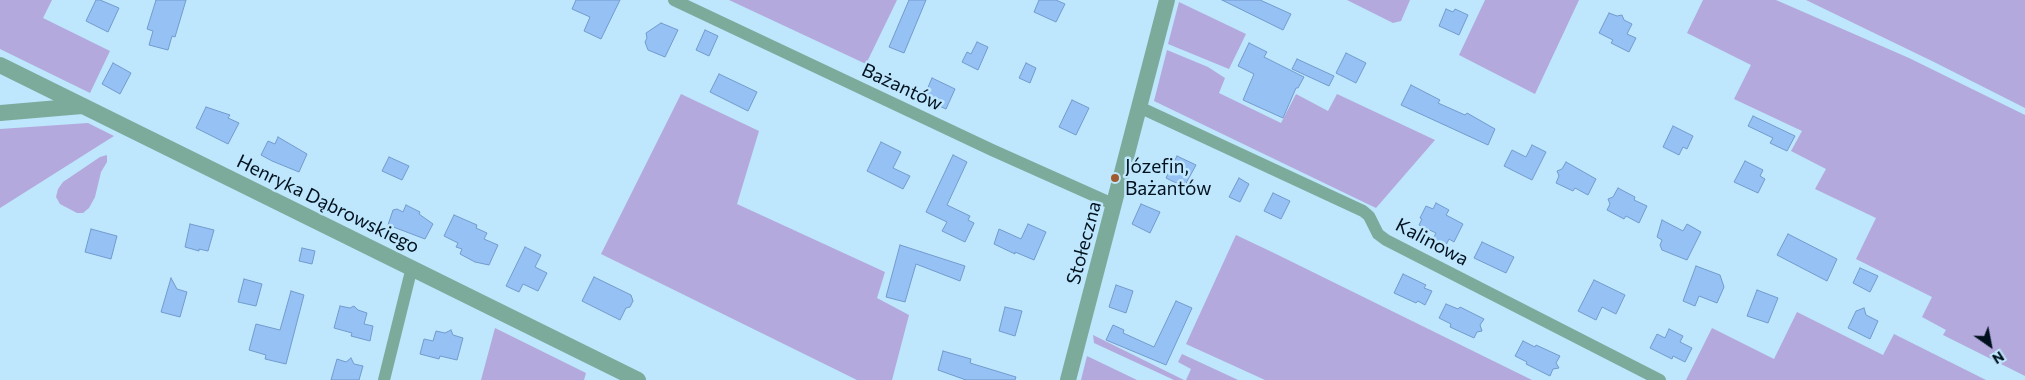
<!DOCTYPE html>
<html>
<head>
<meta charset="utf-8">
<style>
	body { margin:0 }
	#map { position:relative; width:2025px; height:380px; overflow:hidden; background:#bee6fc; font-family:Commissioner,sans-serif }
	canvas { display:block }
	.north { position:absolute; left:1965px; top:320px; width:50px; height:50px; -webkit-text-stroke:4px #bee6fc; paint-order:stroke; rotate:147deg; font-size:14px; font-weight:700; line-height:20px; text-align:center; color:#00111e }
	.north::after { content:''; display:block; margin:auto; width:18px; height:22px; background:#00111e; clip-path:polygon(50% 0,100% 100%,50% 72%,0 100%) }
</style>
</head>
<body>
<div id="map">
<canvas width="2025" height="380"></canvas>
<div class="north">N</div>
</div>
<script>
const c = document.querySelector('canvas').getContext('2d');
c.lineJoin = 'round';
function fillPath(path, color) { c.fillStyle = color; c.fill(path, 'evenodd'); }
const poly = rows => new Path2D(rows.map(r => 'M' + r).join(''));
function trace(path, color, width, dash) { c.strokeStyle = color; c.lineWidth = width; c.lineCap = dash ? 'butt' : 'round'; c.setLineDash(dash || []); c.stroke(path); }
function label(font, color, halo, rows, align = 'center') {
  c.font = font + ' Commissioner,sans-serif'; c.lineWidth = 5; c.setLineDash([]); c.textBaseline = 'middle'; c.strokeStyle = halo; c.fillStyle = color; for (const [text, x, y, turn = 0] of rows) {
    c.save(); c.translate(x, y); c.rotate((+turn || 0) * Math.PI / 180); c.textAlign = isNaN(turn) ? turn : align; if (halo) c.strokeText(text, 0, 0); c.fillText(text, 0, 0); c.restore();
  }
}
fillPath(poly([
	[0,0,52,0,43,18,110,51,90,93,0,49],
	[729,0,897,0,866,64],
	[1347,0,1410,0,1401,21,1393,23],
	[1485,0,1579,0,1535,94,1459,55],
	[1703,0,1776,0,1909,58,2025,115,2025,376,1943,335,1946,330,1922,317,1932,297,1856,259,1876,218,1815,189,1826,169,1791,151,1802,131,1734,99,1751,65,1687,33],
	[1806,0,2025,0,2025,108,1934,62],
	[1179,2,1246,34,1229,69,1168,44],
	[1167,50,1208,67,1225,78,1219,93,1281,123,1296,94,1328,111,1337,94,1435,140,1376,208,1154,101],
	[681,94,759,131,737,204,885,272,877,298,909,315,892,380,857,380,601,254],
	[88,123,114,136,0,208,0,129],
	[107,155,107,162,101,172,95,197,89,208,83,213,77,213,60,204,56,197,58,189,63,182,100,157],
	[1236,235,1274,253,1532,380,1265,380,1186,344],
	[1797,312,1883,355,1894,334,1986,380,1686,380,1712,328,1774,359],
	[495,328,586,373,584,380,481,380],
	[1093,335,1184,380,1174,380,1094,343],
	[1182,354,1236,379,1238,380,1186,380,1191,369,1178,362],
	[1087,356,1137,380,1081,380]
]), '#b3a9dd');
const building = poly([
	[96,0,100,0,119,8,108,32,86,21,96,0],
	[156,0,186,0,175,37,172,36,168,50,149,45,153,31,147,29,156,0],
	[576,0,620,0,601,39,584,31,590,17,572,9,576,0],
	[909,0,926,0,904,53,889,47,909,0],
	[1039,0,1056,0,1065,4,1056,22,1034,12,1039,0],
	[1222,0,1260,0,1291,14,1283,30,1222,0],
	[1446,9,1453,12,1455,9,1468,15,1459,35,1439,26,1446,9],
	[1609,13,1617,16,1622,15,1624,20,1632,24,1627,34,1636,38,1629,52,1611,43,1613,40,1599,33,1609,13],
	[661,23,678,30,665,57,648,50,645,42,647,38,646,33,661,23],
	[705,30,718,36,709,56,696,50,705,30],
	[977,42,988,47,978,70,962,62,967,52,971,54,977,42],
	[1249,43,1267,52,1264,57,1304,77,1298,88,1296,88,1283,118,1243,100,1254,74,1238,66,1249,43],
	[1346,53,1366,63,1356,83,1336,73,1346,53],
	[1297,59,1334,76,1329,86,1292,69,1297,59],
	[113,63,131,73,120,94,102,84,113,63],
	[1026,63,1036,68,1030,83,1019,78,1026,63],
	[719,74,757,92,748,111,710,92,719,74],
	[932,78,955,89,946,109,923,99,932,78],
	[1411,85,1440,100,1438,103,1465,115,1467,113,1495,129,1488,145,1401,105,1411,85],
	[1072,100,1089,108,1076,135,1059,127,1072,100],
	[206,107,230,115,228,118,239,123,228,144,196,128,206,107],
	[1753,116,1795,136,1787,151,1770,143,1773,138,1748,126,1753,116],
	[1673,126,1693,136,1687,149,1683,147,1679,155,1663,147,1673,126],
	[278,137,307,154,299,172,272,161,261,155,268,141,275,144,278,137],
	[881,142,901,152,893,168,910,176,903,189,867,171,881,142],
	[1532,145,1546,152,1532,180,1504,166,1512,150,1526,157,1532,145],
	[953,155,967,162,947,205,970,216,968,220,974,223,965,242,942,231,947,222,926,212,953,155],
	[1177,156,1196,165,1184,187,1166,178,1177,156],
	[389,157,409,166,402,180,382,171,389,157],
	[1745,161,1763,170,1760,176,1765,179,1758,193,1734,182,1745,161],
	[1566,162,1596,179,1588,195,1575,188,1573,191,1556,183,1559,176,1557,171,1562,169,1566,162],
	[1239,178,1249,184,1240,202,1229,197,1239,178],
	[1618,188,1635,197,1634,200,1647,206,1639,223,1626,216,1624,219,1607,210,1610,204,1608,199,1613,197,1618,188],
	[1273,193,1290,201,1281,219,1264,211,1273,193],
	[1436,203,1449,210,1446,215,1463,224,1454,242,1449,239,1446,245,1433,239,1436,233,1419,225,1422,219,1420,218,1426,206,1433,209,1436,203],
	[1141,204,1160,212,1150,233,1132,224,1141,204],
	[406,205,420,212,419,214,433,224,425,239,388,225,393,210,397,209,403,212,406,205],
	[454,215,477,225,476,228,487,233,484,239,498,245,489,265,475,262,460,254,462,249,456,247,458,243,444,236,454,215],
	[1662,220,1683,231,1687,224,1701,232,1687,260,1662,250,1660,245,1662,240,1657,237,1662,220],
	[190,224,214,230,208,251,199,249,199,251,185,247,190,224],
	[1028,224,1046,232,1034,260,1015,252,1015,254,994,244,999,229,1021,239,1028,224],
	[91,229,117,236,111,259,85,252,91,229],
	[1788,234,1837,259,1827,281,1777,255,1788,234],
	[1482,242,1514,257,1506,273,1474,258,1482,242],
	[900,245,965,266,960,281,916,264,905,302,886,297,900,245],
	[525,247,541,255,535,267,547,273,538,291,523,284,519,292,506,286,525,247],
	[302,248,315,251,312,264,299,261,302,248],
	[1696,266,1720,275,1724,287,1717,303,1699,296,1695,306,1683,301,1696,266],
	[1860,268,1878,276,1870,292,1853,283,1860,268],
	[1403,274,1426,285,1424,288,1432,291,1425,305,1418,301,1416,303,1394,293,1403,274],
	[594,277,631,295,633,301,630,307,626,308,620,320,582,301,594,277],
	[171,278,177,289,187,292,180,317,161,312,171,278],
	[244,279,262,284,256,306,238,302,244,279],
	[1594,280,1625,295,1616,314,1602,307,1596,320,1578,311,1594,280],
	[1116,285,1133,291,1126,313,1109,307,1116,285],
	[1757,290,1778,298,1768,323,1747,316,1757,290],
	[291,291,304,295,286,364,265,359,266,355,249,350,256,324,280,330,291,291],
	[1176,301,1192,308,1166,365,1106,340,1113,325,1124,330,1123,333,1154,347,1176,301],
	[1446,304,1458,309,1460,307,1484,319,1480,325,1482,331,1477,332,1474,338,1450,327,1451,324,1439,318,1446,304],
	[340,306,350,308,354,306,358,310,367,313,364,324,373,326,370,341,351,336,352,333,334,328,340,306],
	[1005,307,1022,311,1015,336,999,331,1005,307],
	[1864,308,1866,315,1878,321,1870,339,1848,328,1856,311,1864,308],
	[1669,329,1683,336,1680,342,1692,348,1685,362,1673,356,1672,359,1650,348,1657,334,1665,338,1669,329],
	[451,330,453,335,463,338,457,360,440,356,439,359,420,354,424,339,433,341,436,331,445,333,451,330],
	[1523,341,1535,347,1536,345,1560,356,1556,363,1559,368,1553,369,1550,376,1526,364,1527,362,1515,356,1523,341],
	[943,351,971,359,970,363,1016,377,1015,380,966,380,938,370,943,351],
	[351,358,354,364,363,366,359,380,331,380,337,359,346,362,351,358]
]);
fillPath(building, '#96c1f5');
trace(building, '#729bcd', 1);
trace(poly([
	[674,0,992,150,1115,205],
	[1139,107,1363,211,1369,216,1378,234,1386,240,1660,380],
	[384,380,412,267]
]), '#7cab9c', 12);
trace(poly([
	[0,65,638,380],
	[0,113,82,106],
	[1068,380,1167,0]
]), '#7cab9c', 16);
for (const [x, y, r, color] of [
	[1115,178,5,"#a05c2d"]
]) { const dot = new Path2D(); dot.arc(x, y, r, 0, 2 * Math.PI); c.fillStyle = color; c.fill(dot); trace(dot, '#bee6fc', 2); }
label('19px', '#00111e', '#bee6fc', [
	["Bażantów",902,87,25],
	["Henryka Dąbrowskiego",328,204,26],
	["Kalinowa",1432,242,28],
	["Stołeczna",1084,243,-75]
]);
label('19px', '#00111e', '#bee6fc', [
	["Józefin,",1125,167],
	["Bażantów",1125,189]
], 'left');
</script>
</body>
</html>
